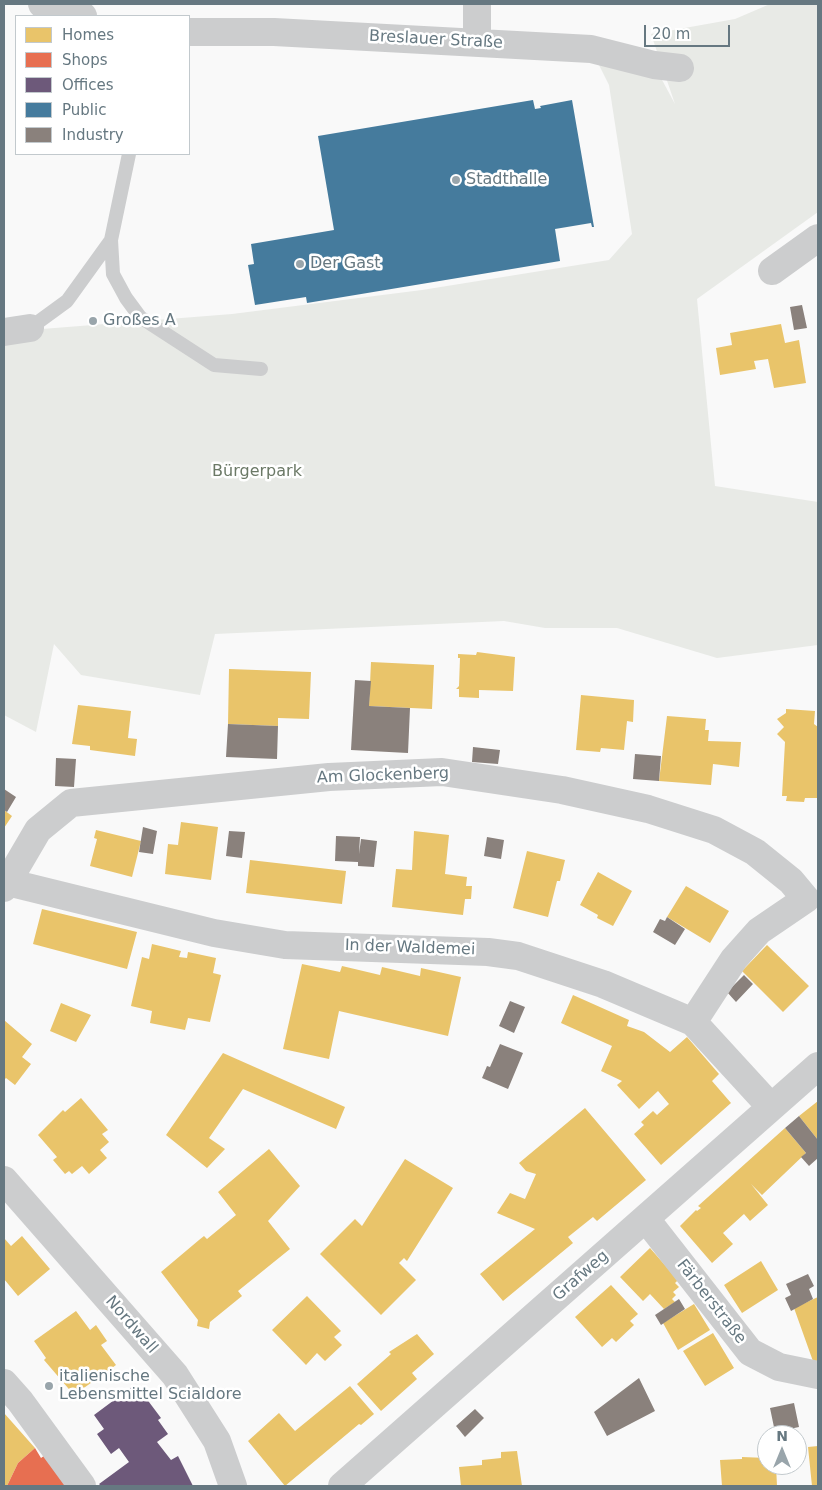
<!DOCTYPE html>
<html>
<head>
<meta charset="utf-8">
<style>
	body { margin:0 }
	#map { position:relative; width:822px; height:1490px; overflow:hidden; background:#f9f9f9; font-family:"DejaVu Sans",sans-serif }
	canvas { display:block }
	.frame { position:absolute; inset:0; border:5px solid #667881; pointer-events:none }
	.legend { position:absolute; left:15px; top:15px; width:175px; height:140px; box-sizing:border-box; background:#fff; border:1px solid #c2c9cd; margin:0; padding:6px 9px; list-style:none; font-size:15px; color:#667881 }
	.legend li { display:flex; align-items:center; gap:10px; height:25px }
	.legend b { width:25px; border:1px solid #c2c9cd }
	.north { position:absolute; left:757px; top:1425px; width:50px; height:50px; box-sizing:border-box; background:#fff; border:1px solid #c2c9cd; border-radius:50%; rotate:0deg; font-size:14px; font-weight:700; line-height:20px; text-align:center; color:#667881 }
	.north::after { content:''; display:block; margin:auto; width:18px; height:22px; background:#99a5ab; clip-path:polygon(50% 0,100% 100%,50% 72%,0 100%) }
	.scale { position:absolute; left:644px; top:25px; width:86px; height:22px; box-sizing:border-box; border:2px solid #667881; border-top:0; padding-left:6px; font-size:15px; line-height:18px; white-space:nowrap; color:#667881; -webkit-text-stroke:4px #fff; paint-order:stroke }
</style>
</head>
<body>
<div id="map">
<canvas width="822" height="1490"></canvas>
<div class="frame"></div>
<ul class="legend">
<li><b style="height:14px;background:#e9c46a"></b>Homes</li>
<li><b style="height:14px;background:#e76f51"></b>Shops</li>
<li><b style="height:14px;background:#6d597a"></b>Offices</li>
<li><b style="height:14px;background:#457b9d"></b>Public</li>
<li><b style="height:14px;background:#8a817c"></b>Industry</li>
</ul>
<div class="north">N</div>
<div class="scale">20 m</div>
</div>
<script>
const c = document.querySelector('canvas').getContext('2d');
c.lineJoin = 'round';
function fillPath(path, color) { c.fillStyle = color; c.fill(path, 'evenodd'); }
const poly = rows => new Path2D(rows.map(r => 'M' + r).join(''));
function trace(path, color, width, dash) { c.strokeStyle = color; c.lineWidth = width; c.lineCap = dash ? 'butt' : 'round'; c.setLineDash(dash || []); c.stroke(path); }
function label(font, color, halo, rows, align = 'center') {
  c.font = font + ' "DejaVu Sans",sans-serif'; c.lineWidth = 5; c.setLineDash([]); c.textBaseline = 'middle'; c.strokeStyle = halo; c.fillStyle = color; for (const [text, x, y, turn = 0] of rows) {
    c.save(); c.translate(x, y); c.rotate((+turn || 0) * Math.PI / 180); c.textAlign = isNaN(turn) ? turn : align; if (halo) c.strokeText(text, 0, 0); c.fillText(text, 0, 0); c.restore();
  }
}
fillPath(poly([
	[770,4,818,4,818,212,697,299,715,486,818,502,818,645,717,658,617,628,545,628,504,621,215,634,200,695,81,675,54,644,36,732,4,715,4,332,232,314,422,290,609,260,632,234,609,85,591,49,654,65,675,104,651,34,735,19]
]), '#e8eae6');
fillPath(poly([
	[781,324,785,343,799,340,806,383,774,388,768,359,754,361,756,369,720,375,716,348,732,345,730,333],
	[477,652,515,657,513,691,479,690,479,698,459,697,459,689,456,689,459,686,460,658,458,658,458,654,476,655],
	[371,662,434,665,432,709,369,706],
	[229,669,311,672,309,719,278,718,278,726,228,724],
	[581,695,634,700,633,722,627,721,624,750,601,748,600,752,576,750],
	[78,705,131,711,128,738,137,739,135,756,90,750,90,746,72,744],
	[786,709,815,711,814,724,818,727,818,798,805,798,804,802,786,801,787,796,782,796,785,742,777,734,784,727,777,719,786,713],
	[667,716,706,719,705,730,709,730,708,741,741,742,739,767,713,764,711,785,659,781],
	[4,810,12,816,4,828],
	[181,822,218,827,211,880,165,874,168,844,178,845],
	[96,830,141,841,132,877,90,866,97,839,94,838],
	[414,831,449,835,445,874,467,877,466,886,472,886,471,899,465,899,463,915,392,907,396,869,412,870],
	[527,851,565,860,560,881,557,881,548,917,513,908],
	[250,860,346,871,342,904,246,893],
	[598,872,632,891,613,926,597,918,598,915,580,905],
	[686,886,729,911,710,943,667,917],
	[42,909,137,932,127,969,33,944],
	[152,944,181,951,179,957,187,958,188,952,216,958,213,973,221,975,210,1022,188,1018,185,1030,150,1023,152,1011,131,1006,142,957,149,959],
	[767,945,809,986,783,1012,742,971],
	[302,964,340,972,342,966,380,975,382,967,420,976,421,968,461,977,448,1036,339,1011,329,1059,283,1049],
	[573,995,629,1020,627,1026,644,1032,670,1052,687,1037,719,1074,712,1081,731,1103,661,1165,634,1134,644,1125,641,1122,653,1111,657,1115,669,1104,658,1091,639,1109,617,1085,622,1081,601,1071,612,1046,561,1023],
	[61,1003,91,1015,76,1042,50,1031],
	[4,1020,32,1044,22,1057,31,1064,15,1085,6,1078,4,1080],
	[223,1053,345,1107,336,1129,243,1089,209,1138,225,1149,207,1168,166,1135],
	[81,1098,108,1130,102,1134,109,1142,100,1150,107,1158,89,1174,82,1166,72,1174,69,1171,65,1174,53,1160,57,1157,38,1135,63,1110,65,1112],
	[818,1101,818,1140,799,1116],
	[585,1108,646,1180,597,1221,593,1217,568,1237,573,1243,503,1301,480,1274,535,1229,497,1213,510,1193,525,1199,536,1174,526,1171,519,1163],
	[785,1128,806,1153,762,1195,751,1184,768,1205,750,1221,744,1214,723,1233,733,1244,712,1263,680,1226,696,1210,697,1211,701,1208,698,1206],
	[269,1149,300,1186,268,1221,290,1249,238,1291,242,1296,210,1322,209,1329,197,1326,198,1320,161,1272,199,1240,204,1236,207,1239,236,1215,218,1192],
	[405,1159,453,1188,407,1261,404,1258,399,1263,416,1280,381,1315,320,1254,355,1219,362,1226],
	[22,1236,50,1269,18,1296,4,1279,4,1238,11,1246],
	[650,1248,678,1280,675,1283,679,1287,673,1292,676,1295,672,1299,675,1302,664,1309,650,1294,643,1301,620,1277],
	[761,1261,778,1290,742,1313,724,1285],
	[611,1285,638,1314,630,1321,634,1325,616,1342,612,1338,602,1347,575,1317],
	[307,1296,341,1331,334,1337,342,1345,325,1361,317,1353,306,1365,272,1330],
	[818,1297,818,1362,814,1364,794,1308],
	[694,1304,710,1330,678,1350,663,1323],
	[76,1311,90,1330,96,1325,107,1341,101,1345,116,1365,74,1395,44,1360,46,1358,34,1341],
	[713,1333,734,1368,705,1386,683,1351],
	[417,1334,434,1354,412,1373,417,1379,381,1411,357,1384,391,1354,389,1352],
	[350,1386,374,1414,361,1425,359,1424,285,1486,248,1441,279,1413,295,1431],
	[4,1413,35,1448,18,1463,7,1486,4,1486],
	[818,1446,818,1486,812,1486,808,1447],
	[517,1451,522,1486,461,1486,459,1467,482,1465,482,1460,501,1458,501,1452],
	[742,1457,767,1458,767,1465,776,1465,777,1486,722,1486,720,1460,742,1459]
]), '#e9c46a');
fillPath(poly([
	[35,1448,41,1458,48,1453,70,1486,7,1486,18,1463]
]), '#e76f51');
fillPath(poly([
	[133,1386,143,1400,146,1398,161,1418,158,1420,168,1434,157,1442,171,1460,178,1456,193,1486,101,1486,99,1484,129,1462,119,1448,111,1454,97,1434,104,1429,94,1415]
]), '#6d597a');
fillPath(poly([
	[533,100,535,109,541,108,540,106,572,100,594,227,592,227,591,223,555,229,560,261,307,303,306,297,255,305,248,265,254,264,251,244,334,230,318,136]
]), '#457b9d');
fillPath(poly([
	[802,305,807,328,794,330,790,307],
	[355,680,371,681,369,706,410,708,408,753,351,750],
	[228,724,278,726,277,759,226,757],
	[473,747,500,750,498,764,472,762],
	[635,754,661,756,659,781,633,779],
	[56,758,76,759,74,787,55,786],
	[4,789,16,797,7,812,4,810],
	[143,827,157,831,153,854,139,852],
	[229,831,245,832,242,858,226,856],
	[336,836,360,837,359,854,361,839,377,841,374,867,358,866,358,862,335,861],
	[487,837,504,840,501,859,484,856],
	[667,917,685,929,675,945,653,932,660,919,665,921],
	[744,975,753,984,736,1002,727,992],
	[510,1001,525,1007,514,1033,499,1026],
	[500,1044,523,1053,508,1089,482,1078,487,1066,490,1067],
	[799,1116,818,1140,818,1158,809,1166,801,1157,806,1153,785,1128],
	[808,1274,814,1286,809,1289,813,1299,791,1311,785,1298,791,1295,786,1284],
	[679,1299,685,1309,661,1325,655,1315],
	[639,1378,655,1411,607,1436,594,1412],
	[794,1403,799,1427,775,1432,770,1408],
	[475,1409,484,1418,465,1437,456,1426]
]), '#8a817c');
trace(poly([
	[129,154,111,240,113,274,126,298,140,317,214,365,261,369],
	[30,328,67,301,111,240]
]), '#cccdce', 14);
trace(poly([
	[42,4,83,16],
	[477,4,477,42],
	[189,32,274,32,591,49,654,65,680,68],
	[772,271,818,238],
	[4,332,30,328],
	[7,882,214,933,285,945,488,952,518,956,603,984,693,1022,770,1106],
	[4,888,38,830,71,803,329,777,442,772,562,790,648,809,714,830,755,852,791,881,806,899,759,931,734,959,693,1022],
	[4,1180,175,1375,217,1441,233,1486],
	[646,1219,750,1352,779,1367,818,1375],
	[4,1383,20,1401,82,1486],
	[342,1486,818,1066]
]), '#cccdce', 28);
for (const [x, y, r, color] of [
	[456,180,5,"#99a5ab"],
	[300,264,5,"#99a5ab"],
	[93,321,5,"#99a5ab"],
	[49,1386,5,"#99a5ab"]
]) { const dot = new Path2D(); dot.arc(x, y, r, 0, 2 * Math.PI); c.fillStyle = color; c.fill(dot); trace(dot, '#fff', 2); }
label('16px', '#667881', '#fff', [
	["Breslauer Straße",436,40,3],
	["Am Glockenberg",383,776,-2],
	["In der Waldemei",410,948,2],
	["Grafweg",581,1276,-41],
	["Färberstraße",711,1302,52],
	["Nordwall",131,1325,49]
]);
label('16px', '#667881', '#fff', [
	["Stadthalle",466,180],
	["Der Gast",310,264],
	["Großes A",103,321],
	["italienische",59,1377],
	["Lebensmittel Scialdore",59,1395]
], 'left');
label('16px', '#6b7966', '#fff', [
	["Bürgerpark",257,472]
]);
</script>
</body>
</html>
